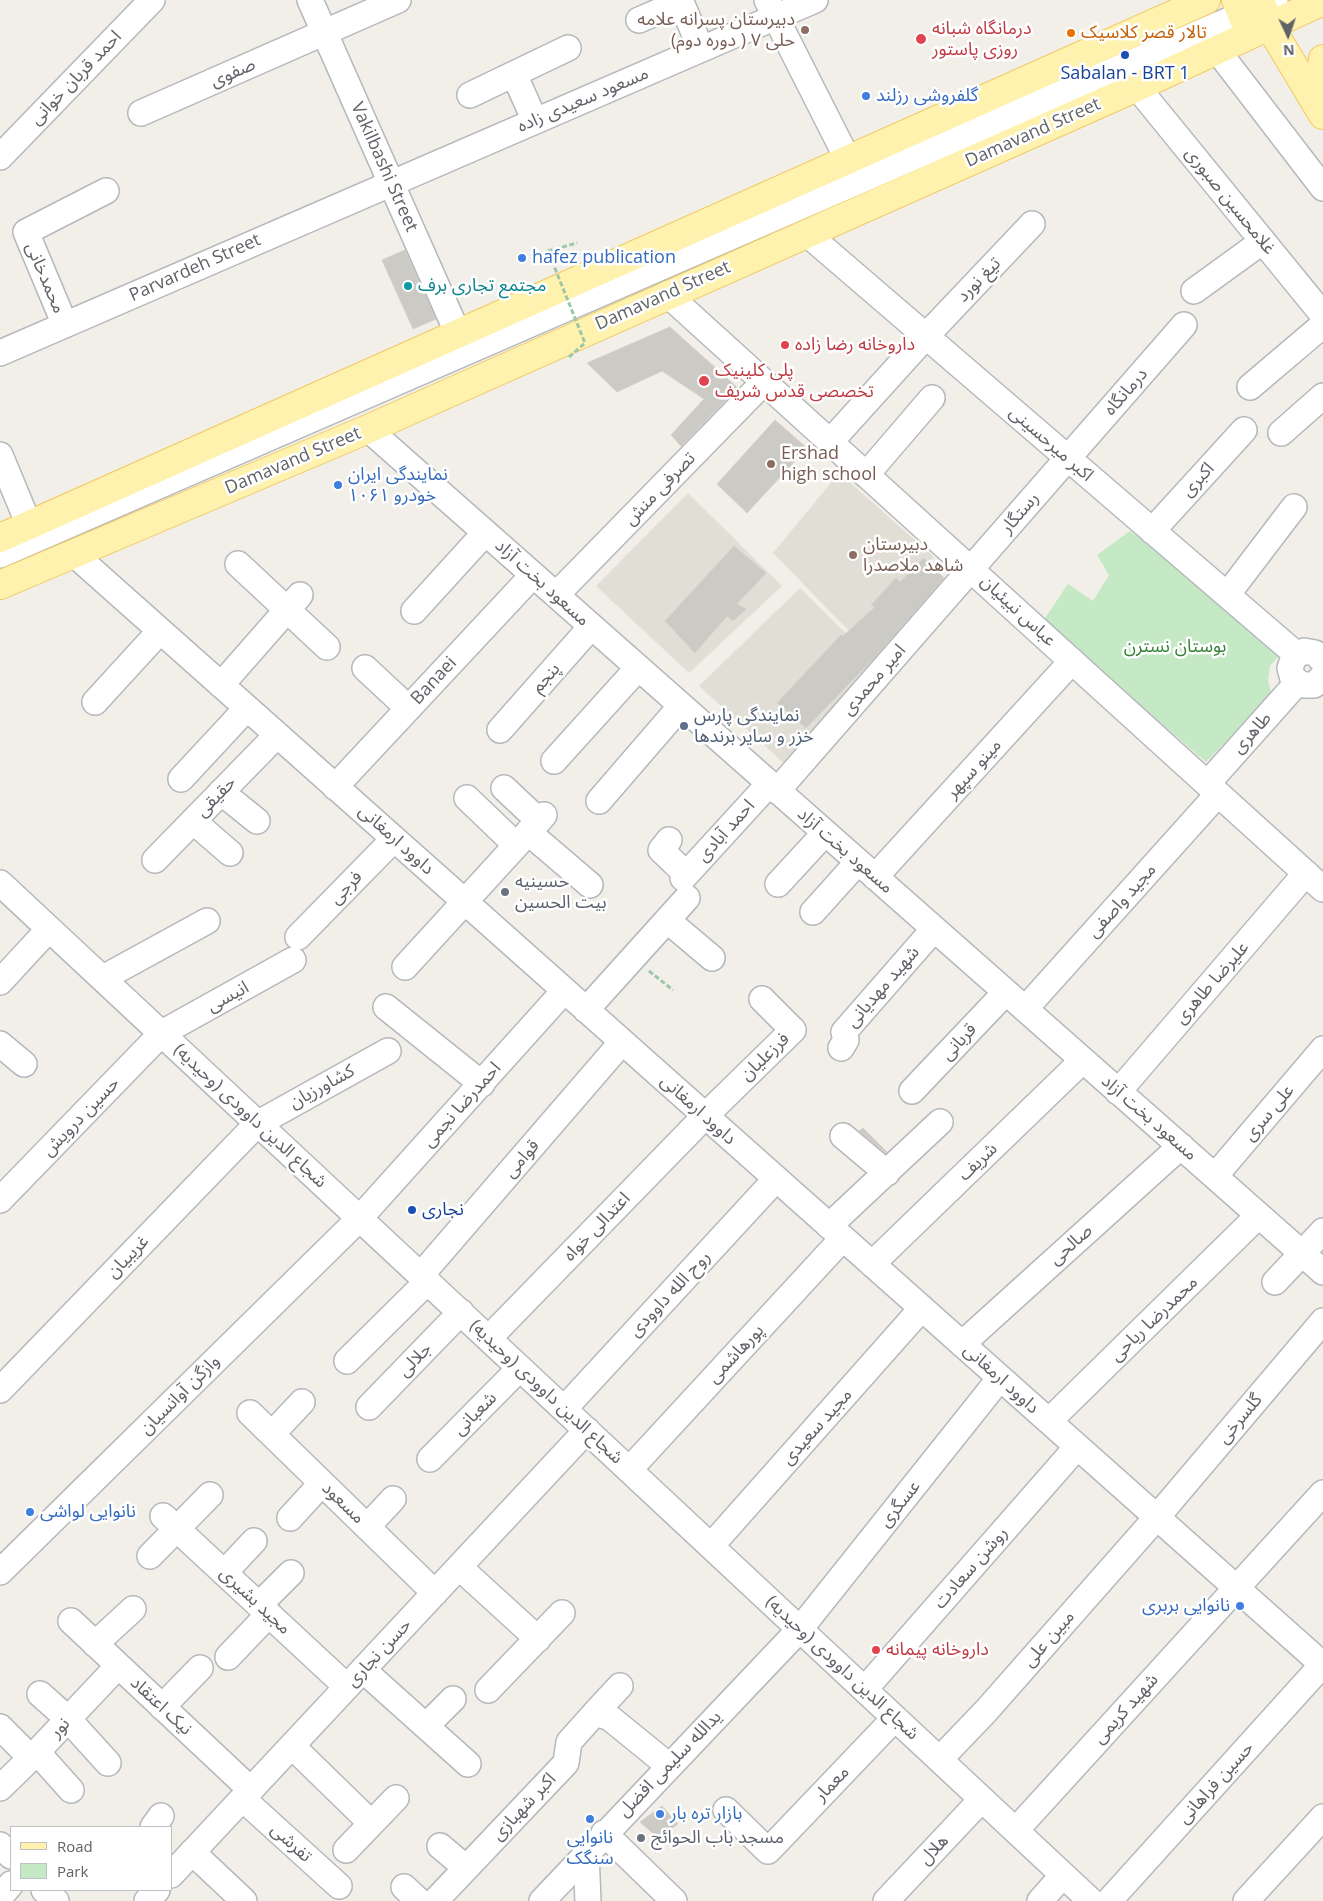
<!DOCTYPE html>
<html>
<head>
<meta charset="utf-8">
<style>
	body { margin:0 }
	#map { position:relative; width:1323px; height:1901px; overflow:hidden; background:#f1efe8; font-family:"Open Sans",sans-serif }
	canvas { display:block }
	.legend { position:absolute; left:10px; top:1826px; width:162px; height:65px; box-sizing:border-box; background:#fff; border:1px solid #bfc1c3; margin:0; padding:6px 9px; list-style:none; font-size:15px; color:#5f6368 }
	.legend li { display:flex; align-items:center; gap:10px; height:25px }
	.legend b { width:25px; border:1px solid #bfc1c3 }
	.north { position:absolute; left:1263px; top:10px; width:50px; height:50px; -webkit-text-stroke:4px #fff; paint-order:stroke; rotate:177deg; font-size:14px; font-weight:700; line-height:20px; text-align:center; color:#5f6368 }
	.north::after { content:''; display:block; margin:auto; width:18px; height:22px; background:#5f6368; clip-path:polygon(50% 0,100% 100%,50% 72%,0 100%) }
</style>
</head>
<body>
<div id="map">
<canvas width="1323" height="1901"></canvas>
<ul class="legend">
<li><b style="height:6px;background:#fff2af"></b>Road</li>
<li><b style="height:14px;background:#c5e8c5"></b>Park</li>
</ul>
<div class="north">N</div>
</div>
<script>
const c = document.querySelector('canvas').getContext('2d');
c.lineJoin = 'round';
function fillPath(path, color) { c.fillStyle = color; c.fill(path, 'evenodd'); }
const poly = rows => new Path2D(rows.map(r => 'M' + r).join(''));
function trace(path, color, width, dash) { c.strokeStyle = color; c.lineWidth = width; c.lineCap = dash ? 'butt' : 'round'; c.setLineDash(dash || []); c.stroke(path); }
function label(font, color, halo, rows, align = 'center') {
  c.font = font + ' "Open Sans","Noto Sans Arabic",sans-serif'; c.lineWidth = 5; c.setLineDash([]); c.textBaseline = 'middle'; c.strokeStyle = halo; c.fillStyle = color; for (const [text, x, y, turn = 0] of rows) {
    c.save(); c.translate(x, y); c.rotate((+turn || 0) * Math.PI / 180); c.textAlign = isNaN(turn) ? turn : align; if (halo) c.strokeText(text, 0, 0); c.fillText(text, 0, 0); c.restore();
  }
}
fillPath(poly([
	[839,473,934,557,888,610,857,639,773,553],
	[688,493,782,586,689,673,596,586],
	[800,588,882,669,784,763,699,686]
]), '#e1ded6');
fillPath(poly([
	[1130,531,1224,601,1279,656,1270,666,1268,681,1272,695,1206,762,1043,621,1068,584,1093,601,1109,575,1097,555]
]), '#c5e8c5');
const building = poly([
	[405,250,436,319,413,329,382,260,405,250],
	[670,327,738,388,681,446,671,435,704,399,662,371,617,392,587,363,670,327],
	[775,420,807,448,747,513,717,484,775,420],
	[734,546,766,573,737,604,746,609,733,621,727,616,695,653,665,621,734,546],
	[924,558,944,578,875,657,806,728,777,703,841,635,843,636,875,607,871,605,896,578,900,582,924,558],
	[863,1128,887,1152,886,1153,859,1131,863,1128],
	[662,1806,678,1824,658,1838,640,1822,662,1806]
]);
fillPath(building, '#cccac5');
trace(building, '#d6d1c6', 1);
const minor = poly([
	[310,0,458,334],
	[767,0,848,160],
	[639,20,681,2,701,49],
	[1217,50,1323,188],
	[514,74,535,121],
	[1137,87,1323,315],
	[470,95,568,48],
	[141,113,398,0],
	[0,157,152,0],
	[806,233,1297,655],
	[1194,291,1263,241],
	[667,294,1323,889],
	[65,325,26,232,106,191],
	[0,353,815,0],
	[1250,387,1323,325],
	[368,429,1323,1272],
	[1281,433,1323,396],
	[830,442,926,336,1032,224],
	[0,455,29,525],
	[866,475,932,398],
	[1152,531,1244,430],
	[74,554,1323,1665],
	[0,555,1275,0],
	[238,564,327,647],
	[556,595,764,382],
	[1227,595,1294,507],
	[414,611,485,533],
	[1323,661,1315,653,1304,651,1294,657,1290,668,1293,679,1303,685,1314,685,1323,676],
	[365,668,408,708],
	[221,685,300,595],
	[95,702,160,631],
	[500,730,591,627],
	[554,761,638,668],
	[181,779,247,708],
	[1207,784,1297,683],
	[335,787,533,575],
	[504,788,539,821],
	[777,791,1184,325],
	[221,792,257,821],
	[467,798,516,845],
	[599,801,681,706],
	[193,821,230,853],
	[528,832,590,885],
	[669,840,661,850,686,874],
	[155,860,277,735],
	[875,877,1072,661],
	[683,878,769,784],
	[0,883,1091,1901],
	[778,884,825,833],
	[813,912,858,862],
	[667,920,712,958],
	[298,937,394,839],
	[405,967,544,815],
	[103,978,207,921],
	[0,982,49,929],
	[386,1007,482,1084],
	[1025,1009,1218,794],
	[586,1010,687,898],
	[0,1044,24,1064],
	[841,1048,846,1040,844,1032,934,929],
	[912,1091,1006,992],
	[1118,1092,1306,873],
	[843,1136,887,1173],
	[1215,1176,1323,1049],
	[0,1200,162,1033,293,960],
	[829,1226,940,1122],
	[872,1264,1083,1060],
	[421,1275,622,1042],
	[1275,1282,1323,1231],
	[489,1338,705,1116,793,1030,762,999],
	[962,1344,1181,1146],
	[347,1361,428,1281],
	[0,1390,257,1124,388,1051],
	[369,1407,461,1312],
	[564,1409,776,1179],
	[250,1413,435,1593],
	[1049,1421,1258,1216],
	[272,1434,302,1402],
	[430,1459,520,1368],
	[629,1470,843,1238],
	[163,1516,347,1687],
	[290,1518,322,1483],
	[367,1527,393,1499],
	[711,1546,922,1308],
	[150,1556,210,1495],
	[459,1567,538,1639],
	[0,1572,359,1219,564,991],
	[224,1573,254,1541],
	[259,1605,291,1573],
	[71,1621,251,1790],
	[95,1644,133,1609],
	[228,1657,269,1614],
	[363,1670,468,1764],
	[865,1689,1077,1447],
	[488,1690,562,1613],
	[40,1694,68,1719,108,1763],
	[162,1707,200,1668],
	[595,1713,620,1686],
	[426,1726,453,1699],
	[0,1727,31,1758],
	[292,1746,371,1823],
	[37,1752,71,1790],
	[940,1759,986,1711,1157,1517,1323,1321],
	[0,1788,37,1752,118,1666],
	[243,1799,339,1886],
	[726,1810,768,1851,895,1718],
	[153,1827,161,1816],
	[1016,1830,1323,1493],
	[604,1833,674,1901],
	[0,1845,11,1856],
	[440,1846,466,1868],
	[346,1850,396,1798],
	[192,1852,244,1901],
	[586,1853,588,1901],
	[171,1875,587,1430],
	[404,1887,419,1901],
	[44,1890,56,1901],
	[0,1897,11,1884],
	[147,1901,157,1890],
	[435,1901,566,1763,569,1742,595,1713,610,1718,669,1766],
	[542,1901,800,1629,1000,1378],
	[886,1901,982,1799],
	[1040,1901,1063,1875],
	[1109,1901,1323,1664],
	[1246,1901,1323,1817]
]);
const major = poly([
	[1236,0,1250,34],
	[1260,0,1269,25,1323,115],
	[1323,59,1321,73,1323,90],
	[0,538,1206,0],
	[0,585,368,429,1137,87,1323,1]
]);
trace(minor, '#b5b8bc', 28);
trace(major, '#f2c960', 30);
trace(poly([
	[649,971,673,990]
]), '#9cc7a9', 3, [5, 2.5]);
trace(minor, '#fff', 25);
trace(major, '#fff2af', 28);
trace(poly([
	[569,357,585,343,548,251,577,243]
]), '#9cc7a9', 3, [5, 2.5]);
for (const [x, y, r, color] of [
	[805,30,5,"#8d6e63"],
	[1071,33,5,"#e8710a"],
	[921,39,6,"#e0444e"],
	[1125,55,5,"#1a4fb4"],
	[866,96,5,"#3f7fe0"],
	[522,258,5,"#3f7fe0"],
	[408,286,5,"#0f9aa8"],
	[785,345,5,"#e0444e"],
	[704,381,6,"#e0444e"],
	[771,464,5,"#8d6e63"],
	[338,485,5,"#3f7fe0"],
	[853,555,5,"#8d6e63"],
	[684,726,5,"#5c6f8a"],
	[505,892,5,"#6b7280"],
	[412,1210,5,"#1a4fb4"],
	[30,1512,5,"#3f7fe0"],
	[1240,1606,5,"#3f7fe0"],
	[876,1650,5,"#e0444e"],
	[660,1814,5,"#3f7fe0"],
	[590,1819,5,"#3f7fe0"],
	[641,1838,5,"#6b7280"]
]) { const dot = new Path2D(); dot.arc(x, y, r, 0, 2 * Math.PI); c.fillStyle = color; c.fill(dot); trace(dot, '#fff', 2); }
label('18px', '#785e54', '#fff', [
	["دبیرستان پسرانه علامه",795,20,"right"],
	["حلی ۷ ( دوره دوم)",795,41,"right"],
	["Ershad",781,454],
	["high school",781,475],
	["دبیرستان",863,545],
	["شاهد ملاصدرا",863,566]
], 'left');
label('18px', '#be3a42', '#fff', [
	["درمانگاه شبانه",932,29],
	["روزی پاستور",932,50],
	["داروخانه رضا زاده",795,345],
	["پلی کلینیک",715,371],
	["تخصصی قدس شریف",715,392],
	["داروخانه پیمانه",886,1650]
], 'left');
label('18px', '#c56008', '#fff', [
	["تالار قصر کلاسیک",1081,33]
], 'left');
label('18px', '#5f6368', '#fff', [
	["صفوی",233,73,-24],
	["احمد قربان خوانی",76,78,-46],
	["مسعود سعیدی زاده",583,100,-23],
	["Damavand Street",1033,133,-24],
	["Vakilbashi Street",384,167,66],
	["غلامحسین صبوری",1230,201,51],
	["Parvardeh Street",195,268,-24],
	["محمدخانی",45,278,67],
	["تیغ نورد",979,280,-46],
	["Damavand Street",663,296,-24],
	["درمانگاه",1126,392,-49],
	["اکبر میرحسینی",1051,444,41],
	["Damavand Street",293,461,-23],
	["اکبری",1198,480,-48],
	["تصرفی منش",660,489,-46],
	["رستگار",1020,513,-49],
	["مسعود بخت آزاد",542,583,42],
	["عباس نبیئیان",1018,611,43],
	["پنجم",546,678,-49],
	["امیر محمدی",874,680,-49],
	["Banaei",434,681,-47],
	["طاهری",1252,733,-48],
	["مینو سپهر",974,769,-48],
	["حقیقی",216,797,-46],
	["احمد آبادی",726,831,-48],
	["داوود ارمغانی",396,840,42],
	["مسعود بخت آزاد",845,851,41],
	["فرجی",346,888,-46],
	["مجید واصفی",1122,901,-48],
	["علیرضا طاهری",1212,983,-49],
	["شهید مهدیانی",883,987,-49],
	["انیسی",228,997,-29],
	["قربانی",959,1042,-47],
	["فرزعلیان",765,1057,-44],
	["کشاورزیان",322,1087,-29],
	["احمدرضا نجمی",462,1105,-48],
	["داوود ارمغانی",698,1110,42],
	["علی سری",1269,1113,-50],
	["شجاع الدین داوودی (وحیدیه)",250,1116,43],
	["حسین درویش",81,1117,-46],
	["مسعود بخت آزاد",1149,1118,41],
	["قوامی",522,1159,-49],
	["شریف",978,1162,-44],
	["اعتدالی خواه",597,1227,-46],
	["صالحی",1071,1245,-42],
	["غریبیان",128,1257,-46],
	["روح الله داوودی",670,1294,-47],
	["محمدرضا ریاحی",1154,1319,-44],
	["پورهاشمی",736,1354,-47],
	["جلالی",415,1360,-46],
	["داوود ارمغانی",1001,1379,42],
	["شجاع الدین داوودی (وحیدیه)",546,1392,43],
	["وازگن آوانسیان",180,1395,-45],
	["شعبانی",475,1414,-45],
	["گلسرخی",1240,1419,-50],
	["مجید سعیدی",817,1427,-48],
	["مسعود",343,1503,44],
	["عسگری",900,1504,-51],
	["روشن سعادت",971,1568,-49],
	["مجید بشیری",255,1601,43],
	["مبین علی",1049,1639,-49],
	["حسن نجاری",379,1653,-47],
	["شجاع الدین داوودی (وحیدیه)",842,1668,43],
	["نیک اعتقاد",161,1706,43],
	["شهید کریمی",1126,1709,-48],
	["نور",60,1728,-47],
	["یدالله سلیمی افضل",670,1764,-46],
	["حسین فراهانی",1216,1783,-48],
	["معمار",832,1784,-46],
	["اکبر شهبازی",524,1807,-47],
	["تفرشی",291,1843,42],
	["هلال",934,1850,-47]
]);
label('18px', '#164399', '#fff', [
	["Sabalan - BRT 1",1125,74],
	["نجاری",422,1210,"left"]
]);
label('18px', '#366cbe', '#fff', [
	["گلفروشی رزلند",876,96],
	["hafez publication",532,258],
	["نمایندگی ایران",348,475],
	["خودرو ۱۰۶۱",348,496],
	["نانوایی لواشی",40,1512],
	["نانوایی بربری",1230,1606,"right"],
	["بازار تره بار",670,1814],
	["نانوایی",590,1838,"center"],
	["سنگک",590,1859,"center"]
], 'left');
label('18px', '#0d838f', '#fff', [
	["مجتمع تجاری برف",418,286]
], 'left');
label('18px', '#348238', '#fff', [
	["بوستان نسترن",1175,647]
]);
label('18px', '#4e5e75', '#fff', [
	["نمایندگی پارس",694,716],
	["خزر و سایر برندها",694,737]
], 'left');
label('18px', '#5b616d', '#fff', [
	["حسینیه",515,882],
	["بیت الحسین",515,903],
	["مسجد باب الحوائج",651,1838]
], 'left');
</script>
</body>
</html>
